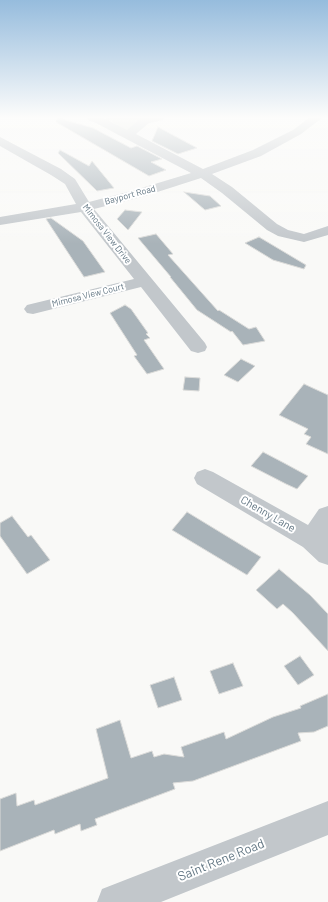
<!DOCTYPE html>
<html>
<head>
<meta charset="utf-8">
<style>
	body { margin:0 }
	canvas { display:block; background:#f9f9f7 }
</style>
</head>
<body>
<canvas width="328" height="902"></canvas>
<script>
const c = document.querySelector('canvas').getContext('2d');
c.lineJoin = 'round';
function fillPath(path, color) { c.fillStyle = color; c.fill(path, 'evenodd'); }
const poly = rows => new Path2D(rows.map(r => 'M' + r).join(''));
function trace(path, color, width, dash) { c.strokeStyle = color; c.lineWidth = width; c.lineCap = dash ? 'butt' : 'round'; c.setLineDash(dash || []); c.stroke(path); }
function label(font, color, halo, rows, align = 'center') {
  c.font = font + ' Barlow,sans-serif'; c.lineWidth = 4; c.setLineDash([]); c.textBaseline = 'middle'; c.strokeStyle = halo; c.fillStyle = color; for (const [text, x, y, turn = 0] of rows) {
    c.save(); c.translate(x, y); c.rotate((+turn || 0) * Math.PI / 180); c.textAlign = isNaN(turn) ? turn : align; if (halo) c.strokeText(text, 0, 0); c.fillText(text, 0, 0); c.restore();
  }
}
fillPath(poly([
	[105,118,147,118,128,131]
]), '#dadfd6');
const building = poly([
	[58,118,93,128,131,148,137,146,162,159,151,162,166,170,149,176,56,122,58,118],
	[158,127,197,148,178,154,152,141,158,127],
	[60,150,89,166,92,161,114,188,97,191,58,153,60,150],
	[184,192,210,196,221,206,205,210,184,192],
	[125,210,142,212,128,230,117,219,125,210],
	[51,218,83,241,105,272,84,277,46,219,51,218],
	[156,234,173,254,168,255,218,311,219,310,249,329,256,327,265,341,243,345,232,331,231,332,197,310,170,277,171,277,138,238,156,234],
	[259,237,306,265,304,269,273,260,245,243,259,237],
	[125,305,131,309,148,333,146,334,150,338,144,340,164,369,147,374,134,356,137,355,110,313,125,305],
	[241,359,255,366,238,382,224,375,241,359],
	[185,377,200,378,199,391,183,390,185,377],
	[304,384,328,395,328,454,306,444,311,437,304,434,308,429,279,415,304,384],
	[263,452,284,463,308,476,297,489,286,484,251,466,263,452],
	[187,512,261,557,247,575,172,530,187,512],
	[12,516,28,537,31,535,50,560,27,574,0,536,0,523,12,516],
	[279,569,310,595,328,614,328,651,293,613,283,604,277,609,256,590,279,569],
	[300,656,314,675,298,685,284,666,300,656],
	[233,663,243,686,219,694,210,671,233,663],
	[174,677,182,700,158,708,150,685,174,677],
	[328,694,328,726,314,732,298,733,301,741,193,781,173,783,175,789,95,819,97,825,81,831,80,824,55,834,54,830,0,851,0,799,16,793,17,806,34,800,35,805,108,778,96,729,120,720,131,758,152,751,154,757,164,754,184,757,181,747,224,732,226,739,273,717,301,708,300,706,328,694]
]);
fillPath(building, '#a9b3b9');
trace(building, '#dbdbd9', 1);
fillPath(poly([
	[87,118,104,118,127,130,141,118,164,118,163,120,149,123,136,134,203,169,253,150,293,130,309,118,322,118,301,134,261,156,212,174,232,187,277,224,288,230,304,234,328,226,328,235,304,242,278,236,267,230,222,193,201,178,145,196,94,209,205,343,207,347,205,351,198,353,191,351,141,287,33,314,27,313,24,309,27,305,134,279,81,212,0,225,0,217,76,204,65,184,51,175,0,146,0,137,61,169,75,179,89,202,135,190,191,173,94,122,88,120,87,118],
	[205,469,213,472,308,525,319,509,328,506,328,565,319,562,303,547,197,484,194,478,197,472,205,469],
	[328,801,328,835,161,902,97,902,102,889,328,801]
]), '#c2c7cb');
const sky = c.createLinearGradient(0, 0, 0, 244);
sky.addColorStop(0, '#96bcdd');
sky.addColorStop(0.48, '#fcfcfb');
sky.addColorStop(1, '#fcfcfb00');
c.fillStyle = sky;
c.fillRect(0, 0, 328, 244);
label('9px', '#637784', '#fff', [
	["Bayport Road",130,195,-15],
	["Mimosa View Drive",107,234,52],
	["Mimosa View Court",88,295,-14]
]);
label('11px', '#637784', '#fff', [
	["Chenny Lane",268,514,30]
]);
label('13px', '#637784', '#fff', [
	["Saint Rene Road",221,860,-22]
]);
</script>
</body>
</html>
